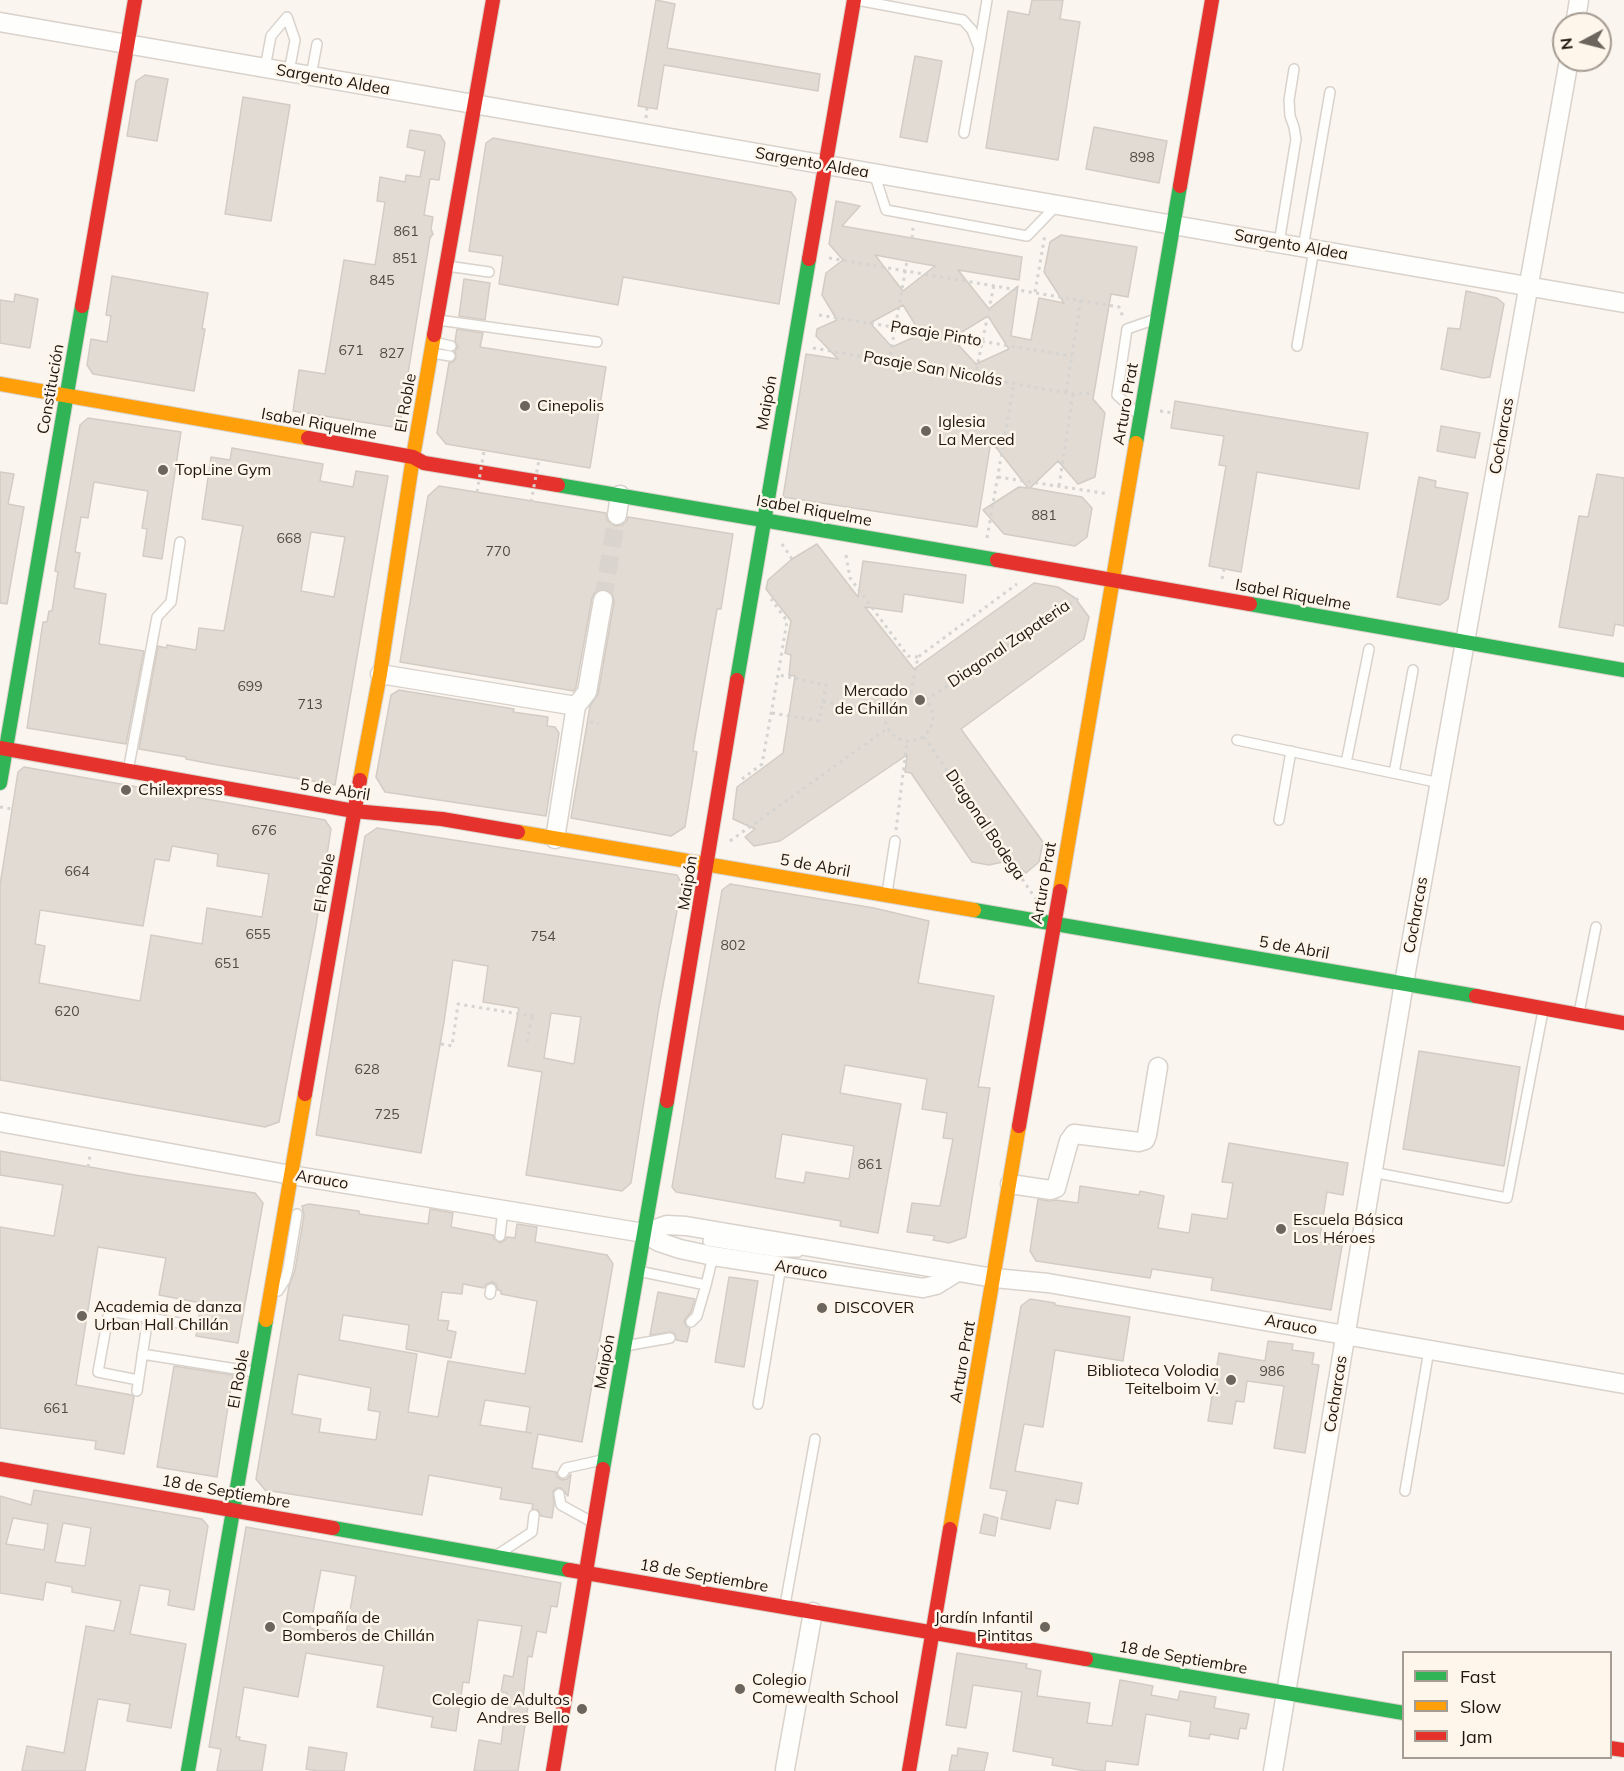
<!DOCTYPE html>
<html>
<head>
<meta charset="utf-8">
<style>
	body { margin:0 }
	#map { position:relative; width:1624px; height:1771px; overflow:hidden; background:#faf5ef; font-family:Mulish,sans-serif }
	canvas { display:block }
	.legend { position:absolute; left:1402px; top:1651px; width:210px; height:108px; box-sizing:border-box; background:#fef5eb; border:2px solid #a59c93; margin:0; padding:8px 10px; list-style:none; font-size:18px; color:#1f170f }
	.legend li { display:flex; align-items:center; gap:12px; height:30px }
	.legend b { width:30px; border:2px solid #a59c93 }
	.north { position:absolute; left:1552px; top:12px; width:60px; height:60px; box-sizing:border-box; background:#fef5eb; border:2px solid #a59c93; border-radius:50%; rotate:263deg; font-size:16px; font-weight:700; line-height:24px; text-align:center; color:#1f170f }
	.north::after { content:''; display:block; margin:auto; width:21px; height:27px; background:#6c655d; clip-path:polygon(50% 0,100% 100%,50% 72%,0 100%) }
</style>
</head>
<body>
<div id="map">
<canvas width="1624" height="1771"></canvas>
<ul class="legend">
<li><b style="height:8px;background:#30b455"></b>Fast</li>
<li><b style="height:8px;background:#ff9f0a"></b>Slow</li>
<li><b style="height:8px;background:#e5322d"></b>Jam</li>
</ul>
<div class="north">N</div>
</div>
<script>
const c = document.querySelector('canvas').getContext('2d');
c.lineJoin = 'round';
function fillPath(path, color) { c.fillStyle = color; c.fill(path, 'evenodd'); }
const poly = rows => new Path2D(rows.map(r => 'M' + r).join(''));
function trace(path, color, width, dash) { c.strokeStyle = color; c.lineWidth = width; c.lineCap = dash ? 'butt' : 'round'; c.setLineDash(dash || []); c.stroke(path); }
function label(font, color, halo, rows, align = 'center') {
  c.font = font + ' Mulish,sans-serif'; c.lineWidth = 5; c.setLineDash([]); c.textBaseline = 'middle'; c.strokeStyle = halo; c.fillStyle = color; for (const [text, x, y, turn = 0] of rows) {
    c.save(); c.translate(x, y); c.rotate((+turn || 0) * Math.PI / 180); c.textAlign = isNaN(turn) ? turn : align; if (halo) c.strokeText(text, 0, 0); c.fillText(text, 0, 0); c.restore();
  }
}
const building = poly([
	[656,0,675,4,667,48,820,74,818,91,664,65,657,109,638,106,656,0],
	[1032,0,1063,0,1060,19,1080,22,1058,160,986,148,1008,11,1029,15,1032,0],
	[915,56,942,61,927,142,900,137,915,56],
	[145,75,168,79,157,141,127,136,136,81,145,75],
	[243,97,290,105,271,221,225,214,243,97],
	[1094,127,1167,141,1159,183,1086,169,1094,127],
	[410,130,440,135,445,143,439,180,430,179,424,215,433,217,431,229,433,234,430,238,400,423,393,427,293,411,299,370,325,374,344,260,375,265,385,202,377,201,380,177,405,182,406,175,420,177,425,151,407,147,410,130],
	[493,138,791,192,796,199,779,304,623,277,618,305,499,284,503,256,469,251,486,143,493,138],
	[836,201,860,206,842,226,1022,257,1019,280,958,270,989,309,1018,286,1011,336,1031,340,1039,298,1064,303,1044,272,1050,242,1061,235,1137,247,1128,297,1111,294,1093,399,1105,413,1095,477,1078,484,1058,461,1030,488,1082,497,1092,508,1087,537,1075,546,1004,534,983,510,1019,487,1028,488,991,441,977,527,783,497,806,354,838,359,816,336,817,329,837,320,822,295,826,273,843,260,829,244,836,201],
	[875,255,907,261,935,266,903,291,875,255],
	[903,305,921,334,892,347,870,323,903,305],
	[988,316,1009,349,976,364,952,338,988,316],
	[112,276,208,293,202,329,205,329,194,391,93,374,87,365,91,339,107,342,111,316,106,315,112,276],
	[464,279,490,283,485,320,459,316,464,279],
	[1466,291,1497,298,1504,304,1490,377,1483,378,1441,369,1448,328,1460,329,1466,291],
	[15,294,38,299,30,348,0,343,0,300,14,302,15,294],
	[457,329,483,333,480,347,606,367,590,468,446,444,437,433,449,363,453,362,456,358,455,351,458,347,455,341,457,329],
	[1175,401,1368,433,1359,489,1257,472,1241,572,1209,566,1226,466,1219,465,1224,436,1171,428,1175,401],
	[88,418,181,432,162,559,143,556,147,529,142,528,148,491,94,482,88,518,81,517,75,552,80,553,74,588,106,594,99,644,144,651,126,744,27,728,43,622,47,622,49,611,52,611,58,572,55,571,80,425,88,418],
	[1441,426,1480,433,1475,458,1437,451,1441,426],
	[232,448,323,464,320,481,353,487,356,471,388,476,335,785,212,764,186,759,186,757,139,749,158,646,166,648,167,645,196,650,199,628,224,631,243,526,202,519,211,457,230,460,232,448],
	[311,532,345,537,334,597,301,591,311,532],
	[0,472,14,474,8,504,24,507,7,604,0,603,0,472],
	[1597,474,1624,478,1624,626,1615,624,1613,636,1559,627,1579,516,1588,517,1597,474],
	[1419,477,1436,481,1435,487,1468,493,1448,599,1440,605,1397,597,1419,477],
	[439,486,606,513,607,520,615,526,622,525,626,522,628,517,733,534,721,609,717,609,694,743,693,751,697,752,685,827,671,836,571,818,586,730,590,706,598,694,614,602,613,596,610,591,600,589,595,592,592,598,576,687,574,691,400,662,428,496,439,486],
	[817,544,858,597,863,561,966,575,963,603,904,594,902,612,865,607,914,669,1034,583,1058,587,1075,598,1089,617,1084,639,961,729,1043,842,1039,862,1026,873,1012,860,989,865,972,862,911,773,905,772,907,755,780,841,754,846,745,837,755,829,733,819,737,787,783,753,795,676,789,675,791,655,785,653,791,621,766,589,768,580,792,559,817,544],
	[399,690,514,709,513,712,548,717,547,726,555,727,559,733,546,816,385,792,376,777,391,695,399,690],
	[24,767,325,820,331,829,316,926,279,1122,265,1127,0,1080,0,885,18,772,24,767],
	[172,846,218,854,217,866,269,874,262,917,207,908,202,944,151,935,140,1001,39,983,45,946,35,944,40,910,143,926,155,859,169,861,172,846],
	[377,828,677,875,682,884,659,1007,631,1183,622,1191,526,1175,542,1072,508,1066,519,1008,483,1002,488,966,453,960,444,1022,421,1153,316,1135,365,836,377,828],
	[551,1013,581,1017,574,1064,544,1058,551,1013],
	[730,884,874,908,929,921,918,983,994,996,978,1087,990,1088,966,1237,949,1243,933,1240,935,1236,907,1232,912,1203,940,1206,953,1139,943,1138,947,1113,922,1109,927,1079,845,1065,840,1093,901,1104,878,1233,840,1226,841,1221,676,1192,672,1187,722,890,730,884],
	[782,1134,854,1146,849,1179,806,1172,804,1183,775,1178,782,1134],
	[1419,1051,1520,1067,1504,1166,1403,1149,1419,1051],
	[1229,1143,1348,1163,1343,1195,1327,1192,1319,1242,1342,1246,1331,1310,1211,1290,1213,1278,1152,1269,1150,1278,1036,1261,1030,1251,1038,1199,1049,1201,1056,1200,1078,1203,1080,1186,1139,1195,1140,1191,1164,1196,1158,1228,1189,1233,1192,1214,1227,1219,1233,1183,1222,1182,1229,1143],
	[0,1151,135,1175,255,1193,263,1203,238,1343,196,1336,201,1303,159,1295,166,1258,98,1247,76,1385,132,1395,134,1397,124,1454,95,1449,96,1441,0,1428,0,1227,54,1236,63,1185,0,1175,0,1151],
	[309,1204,359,1211,359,1214,428,1224,430,1209,453,1213,451,1227,493,1235,494,1239,500,1243,505,1240,507,1237,515,1238,517,1224,537,1227,535,1242,607,1255,613,1264,582,1442,538,1434,532,1468,556,1472,557,1477,562,1480,567,1479,571,1474,568,1496,561,1488,557,1488,553,1491,554,1504,552,1518,541,1516,538,1510,532,1509,533,1504,500,1499,502,1488,429,1475,422,1515,265,1490,256,1479,289,1286,295,1270,304,1215,302,1206,309,1204],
	[492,1282,496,1284,498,1290,501,1291,501,1294,537,1301,525,1374,448,1361,438,1417,408,1412,417,1354,339,1340,343,1315,409,1325,406,1349,451,1358,456,1332,447,1330,449,1321,438,1320,442,1292,462,1294,463,1284,484,1288,486,1284,492,1282],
	[298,1374,371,1388,368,1410,380,1412,376,1440,319,1432,321,1419,292,1414,298,1374],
	[485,1400,530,1407,526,1432,531,1433,480,1425,485,1400],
	[729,1277,758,1281,744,1367,715,1362,729,1277],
	[658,1292,695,1299,691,1312,684,1321,686,1326,690,1329,687,1342,676,1340,675,1334,672,1332,650,1335,658,1292],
	[1030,1299,1055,1303,1055,1305,1130,1317,1123,1361,1055,1350,1043,1427,1024,1424,1015,1471,1082,1483,1078,1504,1056,1500,1050,1529,1001,1519,1007,1491,990,1488,1021,1306,1030,1299],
	[1268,1341,1293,1344,1292,1350,1314,1353,1312,1364,1319,1365,1305,1453,1274,1448,1284,1386,1247,1381,1244,1402,1236,1401,1232,1424,1208,1421,1219,1353,1265,1361,1268,1341],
	[174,1366,233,1375,217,1477,157,1467,174,1366],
	[34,1490,202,1519,208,1526,194,1610,168,1605,170,1590,140,1585,130,1634,186,1644,171,1728,127,1721,130,1704,98,1699,85,1771,22,1771,27,1746,64,1753,86,1626,114,1631,121,1601,72,1592,72,1587,46,1582,43,1600,0,1593,0,1496,31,1505,34,1490],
	[13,1518,48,1524,44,1550,6,1544,13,1518],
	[63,1523,91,1528,85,1566,55,1562,63,1523],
	[984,1514,998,1518,995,1536,980,1533,984,1514],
	[246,1527,561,1583,557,1607,551,1606,546,1633,537,1631,532,1657,528,1656,522,1706,528,1706,518,1771,474,1771,479,1740,501,1744,507,1693,501,1692,504,1675,513,1677,522,1626,478,1620,469,1683,463,1682,456,1731,431,1727,433,1717,377,1707,384,1666,306,1653,298,1697,244,1687,236,1737,240,1737,239,1740,266,1745,262,1771,217,1771,221,1749,209,1747,246,1527],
	[321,1570,356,1576,346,1634,310,1628,321,1570],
	[957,1653,1027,1664,1026,1668,1041,1671,1037,1696,1090,1703,1087,1723,1112,1726,1120,1680,1153,1686,1151,1695,1178,1700,1180,1691,1216,1697,1214,1708,1249,1714,1246,1729,1240,1728,1238,1739,1210,1734,1209,1739,1189,1736,1191,1722,1146,1714,1138,1765,1106,1761,1105,1771,1086,1771,1052,1765,1053,1758,1013,1751,1022,1692,973,1685,966,1728,946,1725,957,1653],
	[309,1747,347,1753,344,1771,318,1771,306,1769,309,1747],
	[958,1748,988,1753,984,1771,949,1771,952,1755,957,1756,958,1748]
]);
fillPath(building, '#e2dbd4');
trace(building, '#d2ccc5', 1.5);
trace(poly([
	[603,600,617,515]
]), '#d9d4cd', 18, [18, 9]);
const lane = poly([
	[857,0,963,20,972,30,979,48,964,133],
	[979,48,987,0],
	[265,68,271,36,287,17,295,40,289,72],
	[311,76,317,44],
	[874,173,886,210,1027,236,1057,205],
	[1279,243,1296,139,1294,127,1290,116,1289,100,1294,69],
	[1303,248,1330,92],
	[447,266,489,272],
	[438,320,597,342],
	[434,342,451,346],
	[1297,346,1314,250],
	[432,353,450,356],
	[1139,415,1117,395,1127,329,1156,319],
	[1237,740,1440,783],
	[1346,763,1369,649],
	[128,771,157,617,171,602,180,542],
	[1394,773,1413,670],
	[1279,820,1291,751],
	[887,893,895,841],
	[1579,1013,1596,927],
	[1372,1172,1507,1198,1543,1011],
	[500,1236,503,1209],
	[708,1241,777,1252,798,1252],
	[638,1271,706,1285,713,1256],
	[278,1291,285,1280,288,1269,297,1214],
	[490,1294,491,1289],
	[691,1322,697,1316,706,1285],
	[625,1346,670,1338],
	[142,1354,255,1372],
	[138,1380,98,1372,109,1311,191,1325],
	[137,1391,148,1317],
	[758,1404,781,1266],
	[563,1473,566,1468,602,1460],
	[1405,1491,1429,1350],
	[559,1494,561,1505,592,1522],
	[500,1553,532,1532,534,1515],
	[785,1605,815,1439]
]);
const street = poly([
	[0,22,1624,303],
	[1575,24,1579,0],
	[617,515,620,495],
	[380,674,576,706,555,839],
	[576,706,587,692,603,600],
	[0,1122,291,1175,644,1233,659,1242,680,1249,713,1256,923,1288,936,1285,957,1272],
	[1010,1184,1051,1190,1056,1188,1069,1141,1074,1134,1139,1142,1145,1140,1147,1135,1158,1067],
	[644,1233,667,1225,686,1226,994,1278,1048,1283,1624,1384],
	[785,1769,813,1612],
	[1273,1771,1404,983,1569,60]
]);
const fast = poly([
	[1136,443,1180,186],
	[558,485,997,560],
	[1250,604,1624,670],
	[737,680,809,259],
	[0,783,82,306],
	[974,910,1476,996],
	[603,1469,667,1101],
	[333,1528,569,1570],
	[1086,1659,1404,1713],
	[188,1771,266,1320]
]);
const slow = poly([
	[0,384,308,438],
	[360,780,380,674,413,457,434,335],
	[518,832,974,910],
	[1060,891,1136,443],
	[266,1320,305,1094],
	[950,1529,1019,1126]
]);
const jam = poly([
	[1180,186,1212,0],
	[809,259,854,0],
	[82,306,135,0],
	[434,335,493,0],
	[308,438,413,457,424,463,558,485],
	[997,560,1250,604],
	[0,748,354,811,442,819,518,832],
	[1476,996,1624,1023],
	[305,1094,360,780],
	[667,1101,737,680],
	[1019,1126,1060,891],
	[0,1469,333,1528],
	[569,1570,1086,1659],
	[1610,1748,1624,1750],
	[553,1771,603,1469],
	[909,1771,950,1529]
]);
trace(lane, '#d9d2cb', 12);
trace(street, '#d9d2cb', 21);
trace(fast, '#d9d2cb', 16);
trace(slow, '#d9d2cb', 16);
trace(jam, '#d9d2cb', 16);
trace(poly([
	[646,118,647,108],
	[912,238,913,228],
	[829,258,1119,307,1123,317],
	[1035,292,1045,235],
	[819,315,1072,356],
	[813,348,1073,394,1093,393],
	[889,362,907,261],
	[975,377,994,285],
	[1066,392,1081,300],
	[1160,411,1173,413],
	[998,477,1109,494],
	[1059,486,1073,394],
	[987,538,1014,383],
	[782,544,792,559],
	[846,555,850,578,908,656,918,657],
	[1222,579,1224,569],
	[911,693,918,657,1017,584],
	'885 717a24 24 0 1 1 48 0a24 24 0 1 1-48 0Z',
	[926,700,1082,596],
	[823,702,886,712],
	[772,713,819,721,826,685,779,675],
	[590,722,599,724],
	[924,737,1036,899],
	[742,779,762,764,778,675,787,621,771,599],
	[0,807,12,809],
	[896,830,907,742],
	[730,841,888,728],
	[527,1042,532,1016],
	[441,1044,452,1046,458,1004,532,1016,533,1010],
	[88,1167,90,1155]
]), '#d5d4d1', 3, [3, 4.5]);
trace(lane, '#fefefd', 9);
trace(street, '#fefefd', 18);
trace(fast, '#30b455', 14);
trace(slow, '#ff9f0a', 14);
trace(jam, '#e5322d', 14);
trace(poly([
	[477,492,484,451],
	[531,502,539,460]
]), '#d5d4d1', 3, [3, 4.5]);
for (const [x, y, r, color] of [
	[525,406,6,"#6c655d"],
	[926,431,6,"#6c655d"],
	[163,470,6,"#6c655d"],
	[920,700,6,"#6c655d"],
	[126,790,6,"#6c655d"],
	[1281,1229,6,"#6c655d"],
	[822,1308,6,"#6c655d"],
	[82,1316,6,"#6c655d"],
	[1231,1380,6,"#6c655d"],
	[270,1627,6,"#6c655d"],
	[1045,1627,6,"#6c655d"],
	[740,1689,6,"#6c655d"],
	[582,1709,6,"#6c655d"]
]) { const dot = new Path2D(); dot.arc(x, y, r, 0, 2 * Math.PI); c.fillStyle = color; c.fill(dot); trace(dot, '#fef5eb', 2); }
label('14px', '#524a42', null, [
	["898",1142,158],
	["861",406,232],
	["851",405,259],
	["845",382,281],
	["671",351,351],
	["827",392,354],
	["881",1044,516],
	["668",289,539],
	["770",498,552],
	["699",250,687],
	["713",310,705],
	["676",264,831],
	["664",77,872],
	["655",258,935],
	["754",543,937],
	["802",733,946],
	["651",227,964],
	["620",67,1012],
	["628",367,1070],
	["725",387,1115],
	["861",870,1165],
	["986",1272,1372],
	["661",56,1409]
]);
label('16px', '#1f170f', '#fef5eb', [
	["Sargento Aldea",333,80,10],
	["Sargento Aldea",812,163,10],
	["Sargento Aldea",1291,245,10],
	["Pasaje Pinto",936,334,9],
	["Pasaje San Nicolás",933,369,10],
	["Constitución",51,389,-80],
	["El Roble",406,403,-80],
	["Maipón",767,403,-80],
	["Arturo Prat",1126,404,-80],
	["Isabel Riquelme",319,424,10],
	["Cocharcas",1502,436,-80],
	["Isabel Riquelme",814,511,10],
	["Isabel Riquelme",1293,595,10],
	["Diagonal Zapateria",1009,644,-34],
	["5 de Abril",335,790,9],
	["Diagonal Bodega",985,825,56],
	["5 de Abril",815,866,10],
	["El Roble",325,883,-80],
	["Maipón",688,883,-81],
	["Arturo Prat",1044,883,-80],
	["Cocharcas",1416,915,-80],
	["5 de Abril",1294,948,10],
	["Arauco",322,1180,9],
	["Arauco",801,1270,9],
	["Arauco",1291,1325,10],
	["Maipón",605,1362,-80],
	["Arturo Prat",963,1362,-80],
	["El Roble",239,1379,-80],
	["Cocharcas",1336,1394,-81],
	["18 de Septiembre",226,1492,10],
	["18 de Septiembre",704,1576,10],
	["18 de Septiembre",1183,1658,10]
]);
label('16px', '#1f170f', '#fef5eb', [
	["Cinepolis",537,406],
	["Iglesia",938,422],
	["La Merced",938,440],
	["TopLine Gym",175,470],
	["Mercado",908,691,"right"],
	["de Chillán",908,709,"right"],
	["Chilexpress",138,790],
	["Escuela Básica",1293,1220],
	["Los Héroes",1293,1238],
	["Academia de danza",94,1307],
	["Urban Hall Chillán",94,1325],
	["DISCOVER",834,1308],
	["Biblioteca Volodia",1219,1371,"right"],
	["Teitelboim V.",1219,1389,"right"],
	["Compañía de",282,1618],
	["Bomberos de Chillán",282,1636],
	["Jardín Infantil",1033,1618,"right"],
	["Pintitas",1033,1636,"right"],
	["Colegio",752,1680],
	["Comewealth School",752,1698],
	["Colegio de Adultos",570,1700,"right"],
	["Andres Bello",570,1718,"right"]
], 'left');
</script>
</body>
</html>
